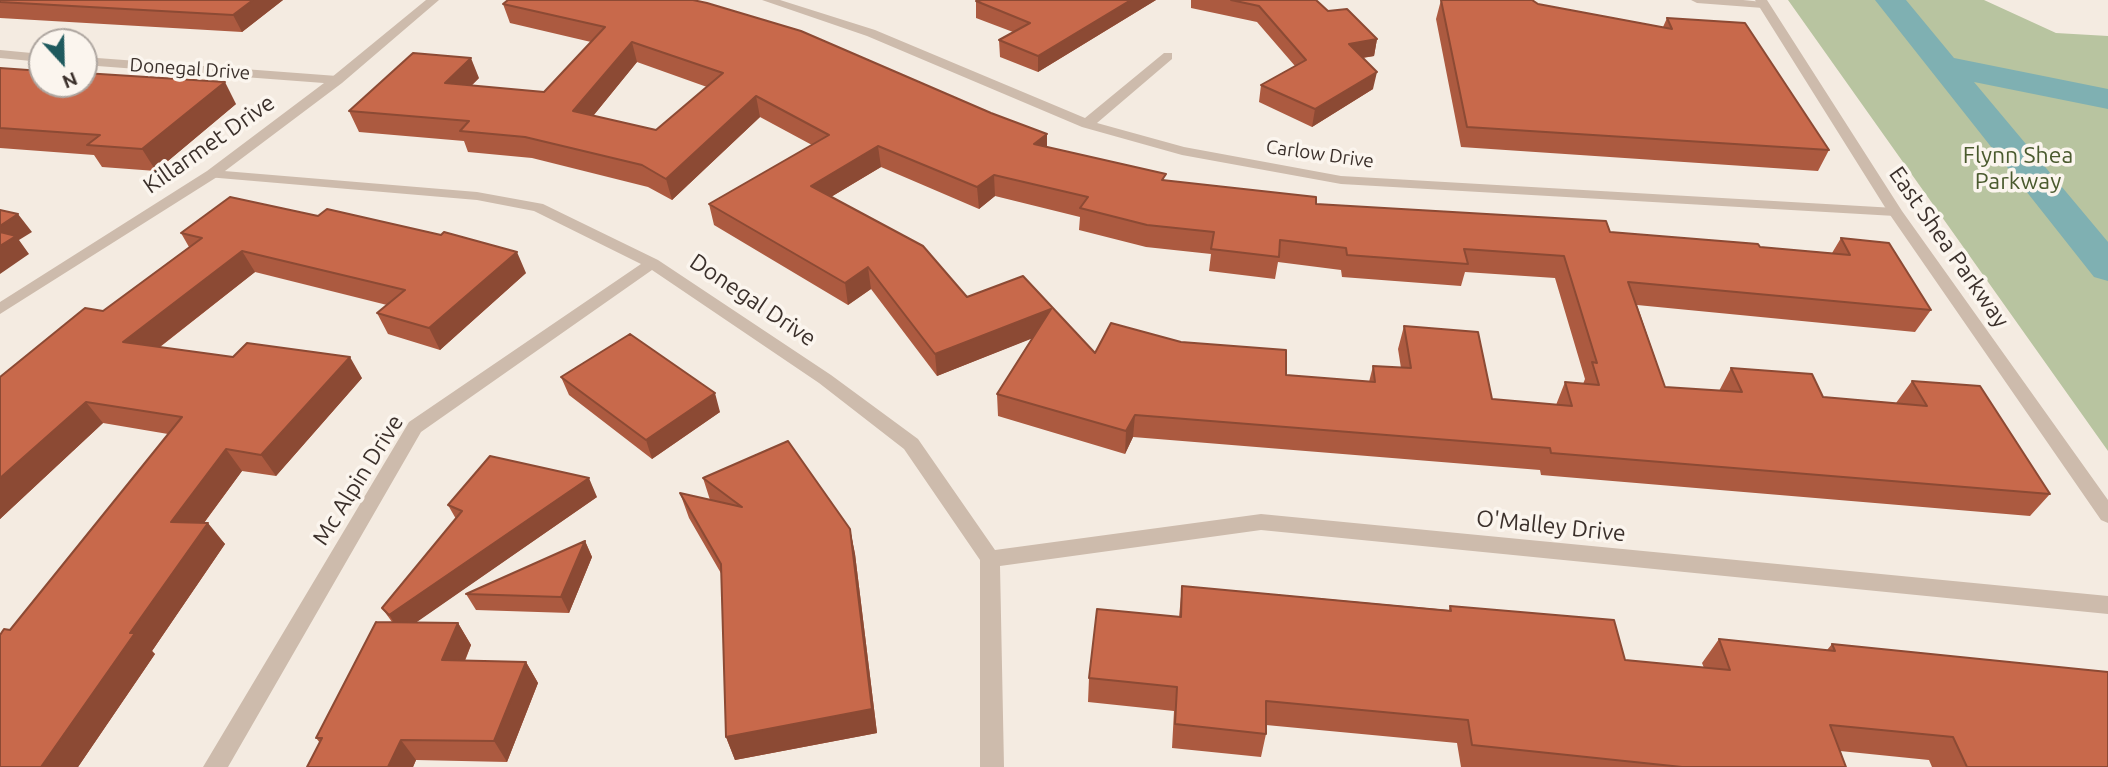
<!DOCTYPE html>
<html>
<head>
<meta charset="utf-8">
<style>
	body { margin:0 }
	#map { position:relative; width:2108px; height:767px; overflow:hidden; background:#f4ebe1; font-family:Ubuntu,sans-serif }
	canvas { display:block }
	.north { position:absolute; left:28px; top:28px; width:70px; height:70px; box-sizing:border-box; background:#fbf5ee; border:2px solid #aea6a0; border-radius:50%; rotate:158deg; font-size:19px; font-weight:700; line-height:28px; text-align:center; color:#3b302b }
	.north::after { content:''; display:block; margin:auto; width:24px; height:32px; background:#1f5a5e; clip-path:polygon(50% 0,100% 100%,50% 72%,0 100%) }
</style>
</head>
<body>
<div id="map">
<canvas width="2108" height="767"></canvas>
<div class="north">N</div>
</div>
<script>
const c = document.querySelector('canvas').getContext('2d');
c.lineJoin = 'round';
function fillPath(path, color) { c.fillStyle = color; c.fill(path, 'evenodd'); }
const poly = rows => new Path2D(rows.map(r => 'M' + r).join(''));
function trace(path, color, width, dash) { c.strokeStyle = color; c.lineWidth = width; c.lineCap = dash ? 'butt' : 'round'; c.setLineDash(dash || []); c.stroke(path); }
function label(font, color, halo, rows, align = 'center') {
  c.font = font + ' Ubuntu,sans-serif'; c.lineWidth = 7; c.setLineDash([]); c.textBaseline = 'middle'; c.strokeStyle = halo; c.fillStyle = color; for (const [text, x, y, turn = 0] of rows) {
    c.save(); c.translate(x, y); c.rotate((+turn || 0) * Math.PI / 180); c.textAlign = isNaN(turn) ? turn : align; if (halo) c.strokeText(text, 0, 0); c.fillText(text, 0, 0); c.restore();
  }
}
fillPath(poly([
	[1788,0,1984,0,2056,33,2108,36,2108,451]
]), '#b8c4a0');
fillPath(poly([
	[1875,0,1906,0,1954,58,2108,89,2108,109,1974,82,2108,242,2108,281,2094,277,1875,0]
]), '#7fb0b2');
fillPath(poly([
	[762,0,780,0,875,30,1085,118,1164,53,1172,53,1172,59,1097,123,1184,147,1341,176,1895,208,1902,212,1895,216,1341,184,1182,155,1082,127,867,36,762,0],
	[1691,0,1743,0,1763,2,1769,5,1763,8,1697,3,1691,0],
	[0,50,42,54,42,62,0,58,0,50],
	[84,57,337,76,343,80,337,84,84,65,84,57],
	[212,170,477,192,543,204,658,260,831,375,918,439,995,550,1261,514,2108,596,2108,614,1261,530,1000,566,1004,767,980,767,980,560,904,449,819,383,652,270,421,432,228,767,203,767,409,422,641,264,534,211,477,200,207,177,205,174,212,170]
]), '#cdbbac');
fillPath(poly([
	[426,0,439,0,342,83,217,177,0,314,0,302,207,171,332,77,426,0],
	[1755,0,1767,0,1902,211,2108,500,2108,523,2101,520,1888,212,1755,0]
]), '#cdbbac');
fillPath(poly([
	[0,0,283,0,242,32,0,18],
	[982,0,1156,0,1038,72,1000,57,999,40,1013,32,976,18,976,1],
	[1191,0,1316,0,1328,11,1377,39,1374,56,1363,58,1373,89,1312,127,1259,102,1261,85,1295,66,1257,22,1191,8],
	[1441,0,1538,4,1663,27,1667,18,1829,150,1818,171,1461,147,1436,19],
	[503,4,991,113,1047,134,1047,147,1165,180,1316,204,1760,247,1832,253,1841,238,1931,310,1915,332,1637,305,1665,387,1719,391,1731,368,1823,397,1896,403,1912,381,2050,494,2030,516,1541,475,1540,470,1133,437,1125,454,998,416,997,394,1032,338,937,376,871,289,848,305,714,225,709,204,812,145,760,117,672,200,648,187,532,158,468,152,464,141,359,132,349,111,479,78,471,86,544,92,591,42,510,23],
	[637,62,707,87,656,130,593,116],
	[881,167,979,209,995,196,1080,217,1079,230,1146,247,1211,254,1209,271,1275,279,1278,262,1341,270,1342,277,1461,286,1465,272,1555,278,1585,379,1583,384,1565,382,1556,405,1492,399,1404,326,1398,349,1401,368,1373,366,1369,382,1286,375,1095,353,967,297,831,197],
	[0,68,236,104,156,171,102,167,94,155,0,148],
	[181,233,526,273,440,350,388,334,377,313,387,305,255,272,160,347,362,378,276,476,242,471,204,523,225,544,152,651,155,654,78,767,0,767,10,630,168,434,103,423,0,519,0,377,103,311,189,247],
	[561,377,720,412,652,459,569,395],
	[703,478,850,529,855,554,877,733,735,760,726,737,722,575,689,518,680,493,710,500],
	[597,497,416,622,458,623,471,645,465,661,526,662,538,683,507,762,416,760,413,767,307,767,320,743,316,738,392,622,382,608,456,519,448,505],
	[585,541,592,557,569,613,476,610,466,594],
	[1182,586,1449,610,1450,606,1625,660,1704,668,1702,663,1719,639,1827,650,1832,644,2108,767,1932,767,1929,760,1840,751,1846,767,1461,767,1457,743,1266,725,1266,734,1261,757,1172,748,1174,711,1088,702,1089,678,1179,617]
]), '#ac5a40');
fillPath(poly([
	[253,0,283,0,242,32,233,15],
	[1131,0,1156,0,1038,72,1038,56],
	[1377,39,1374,56,1346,60,1349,44],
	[632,42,637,62,580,132,573,111],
	[471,58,479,78,453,104,445,83],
	[1377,72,1373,89,1312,127,1315,109],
	[225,82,236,104,156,171,142,149],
	[756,96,760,117,672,200,666,179],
	[1047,134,1047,155,1034,144],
	[878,146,881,167,814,207,811,186],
	[994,175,995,196,979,209,977,187],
	[18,214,32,232,19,240,29,254,0,274,0,226],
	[242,251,255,272,139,363,123,342],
	[517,252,526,273,440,350,429,328],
	[868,267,871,289,848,305,845,283],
	[1051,309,1051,331,937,376,935,354],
	[350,357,362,378,276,476,261,455],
	[715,393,720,412,652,459,646,440],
	[86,402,103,423,0,519,0,478],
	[1135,415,1133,437,1125,454,1126,431],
	[226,449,242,471,189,543,171,522],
	[589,478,597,497,401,633,389,615],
	[208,523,225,544,152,651,155,654,78,767,41,767,130,633],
	[850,529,855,554,877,733,735,760,726,737],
	[585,541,592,557,569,613,561,597],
	[458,623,471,645,456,681,442,660],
	[526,662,538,683,507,762,494,741],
	[401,740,416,760,413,767,388,767]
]), '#8c4a34');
const building = poly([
	[0,0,253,0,233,15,0,2,0,0],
	[508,0,693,0,707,3,801,31,991,113,1047,134,1034,144,1166,174,1162,180,1316,197,1316,204,1606,221,1610,232,1758,244,1760,247,1850,255,1841,238,1889,243,1931,310,1628,282,1665,387,1742,392,1731,368,1812,374,1823,397,1927,406,1912,381,1980,386,2050,494,1551,453,1550,448,1135,415,1126,431,997,394,1051,309,935,354,868,267,845,283,709,204,829,135,756,96,666,179,642,165,525,137,460,131,469,121,349,111,413,53,471,58,445,83,544,92,605,27,503,4,508,0],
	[632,42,723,73,656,130,573,111,632,42],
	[878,146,977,187,994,175,1088,197,1080,208,1147,225,1214,232,1211,249,1279,257,1280,240,1346,248,1347,255,1468,264,1464,249,1564,256,1597,363,1592,362,1599,385,1565,382,1572,406,1492,399,1478,332,1404,326,1411,368,1373,366,1375,382,1286,375,1286,350,1181,342,1111,323,1095,353,1023,276,967,297,923,246,811,186,878,146],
	[982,0,1131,0,1038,56,999,40,1030,23,976,1,982,0],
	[1231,0,1316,0,1328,11,1347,9,1377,39,1349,44,1377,72,1315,109,1261,85,1306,60,1259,6,1231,0],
	[1441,0,1532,0,1538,4,1672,29,1667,18,1745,23,1829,150,1467,127,1441,0],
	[0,68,42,71,42,84,84,84,84,73,225,82,142,149,87,145,100,135,0,128,0,68],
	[230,197,318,216,327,209,441,235,444,232,517,252,429,328,377,313,405,290,242,251,123,342,233,357,247,343,350,357,261,455,226,449,171,522,208,523,130,633,135,633,41,767,0,767,0,635,4,629,10,630,182,417,86,402,0,478,0,377,85,308,103,311,202,238,181,233,230,197],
	[0,210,18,214,0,226,0,210],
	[0,232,16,236,0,246,0,232],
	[630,334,715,393,646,440,561,377,630,334],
	[788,441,850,529,872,709,726,737,721,564,680,493,742,507,703,478,788,441],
	[490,456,589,478,389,615,382,608,462,511,448,505,490,456],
	[585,541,561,597,466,594,585,541],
	[1182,586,1451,611,1450,606,1614,620,1625,660,1730,670,1719,639,1835,651,1832,644,2108,672,2108,767,1967,767,1953,737,1830,725,1846,767,1682,767,1472,745,1468,720,1266,701,1266,734,1175,724,1177,687,1089,678,1097,609,1181,617,1182,586],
	[376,622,458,623,442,660,526,662,494,741,401,740,388,767,307,767,322,738,316,738,376,622]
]);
fillPath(building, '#c8694b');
trace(building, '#8c4a34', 2);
label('19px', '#3b302b', '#fbf5ee', [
	["Donegal Drive",190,69,4],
	["Carlow Drive",1320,154,8]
]);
label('23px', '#3b302b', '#fbf5ee', [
	["Killarmet Drive",209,144,-35],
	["East Shea Parkway",1949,247,55],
	["Donegal Drive",753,300,34],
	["Mc Alpin Drive",358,480,-58],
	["O'Malley Drive",1551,526,6]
]);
label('23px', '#4a5a2e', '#fbf5ee', [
	["Flynn Shea",2018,155],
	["Parkway",2018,181]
]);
</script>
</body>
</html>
